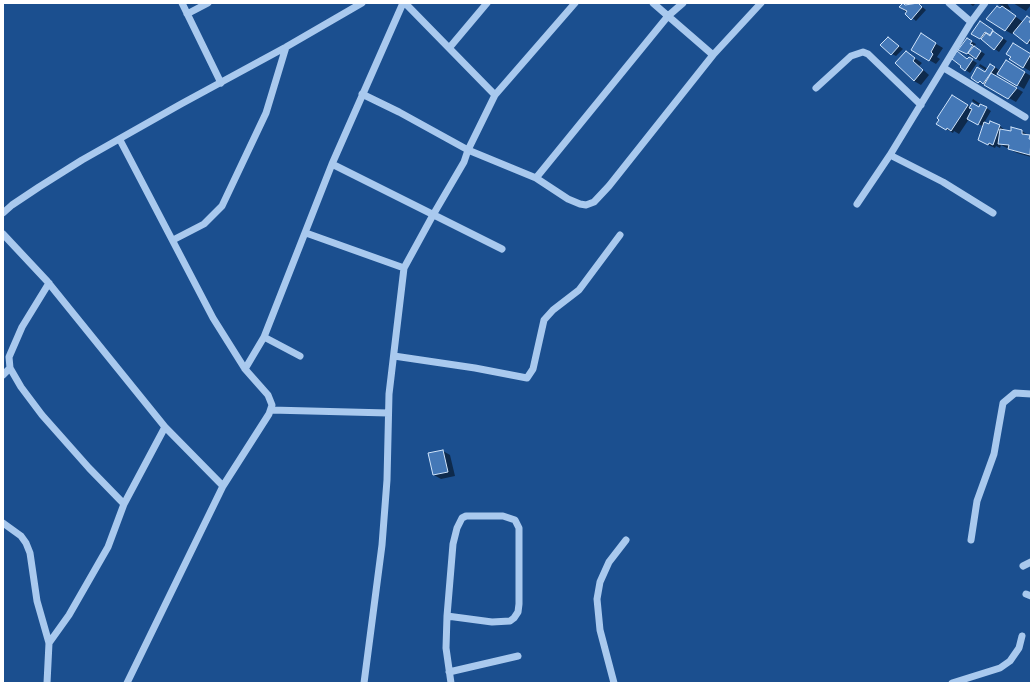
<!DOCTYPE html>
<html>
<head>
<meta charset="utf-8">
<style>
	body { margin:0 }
	#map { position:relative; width:1034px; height:686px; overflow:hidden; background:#1b4f8f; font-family:"Space Grotesk",sans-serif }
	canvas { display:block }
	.frame { position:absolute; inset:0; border:4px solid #fff; pointer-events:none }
</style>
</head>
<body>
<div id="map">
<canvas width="1034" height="686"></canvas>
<div class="frame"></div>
</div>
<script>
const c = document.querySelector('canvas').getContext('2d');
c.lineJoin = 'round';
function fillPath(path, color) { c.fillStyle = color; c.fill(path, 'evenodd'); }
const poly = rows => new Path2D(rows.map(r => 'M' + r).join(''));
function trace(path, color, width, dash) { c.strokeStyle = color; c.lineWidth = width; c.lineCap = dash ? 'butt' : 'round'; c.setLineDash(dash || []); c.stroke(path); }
fillPath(poly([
	[908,3,918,3,926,10,916,21,900,7,903,4,906,5],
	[969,3,976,3,973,6],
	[996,3,1007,3,1011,10,1004,8,1023,22,1027,17,1031,20,1031,45,1014,32,1012,34,1005,30,1001,9,1003,6],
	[1013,3,1031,3,1031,5,1026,11],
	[984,25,1007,41,999,52,973,33],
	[888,38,903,49,896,56,892,54],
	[928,39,943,48,937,57,940,59,936,64,929,60],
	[967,39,976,44,974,47,985,54,980,61,959,50],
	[1021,48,1031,55,1030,71,1023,67],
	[906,52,922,63,919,66,929,75,921,85,914,81],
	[958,52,968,60,969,58,977,63,970,73,961,67,962,65],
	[1006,61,1031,76,1024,89,997,73,995,76,1023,92,1016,102,973,78,985,73,987,71,979,66,980,64,988,69,995,67,1000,71],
	[973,99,991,111,984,123,1000,126,1006,131,1022,131,1031,137,1031,157,1017,153,1001,145,1000,148,996,146,995,148,986,144,984,127,969,119,959,134,954,131,953,133,938,124,959,100,971,107,979,108,980,106,972,101],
	[443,451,450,455,455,476,441,479,434,475]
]), '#0007');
const building = poly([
	[903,3,905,5,918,3,922,7,911,20,905,14,907,11,899,7,903,3],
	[997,6,1000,8,1002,6,1016,16,1005,31,986,19,997,6],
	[1027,16,1031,19,1029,22,1031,23,1031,38,1027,44,1013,33,1027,16],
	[980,21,993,30,990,35,985,32,980,39,971,34,980,21],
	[993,31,1003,38,994,50,981,39,986,33,990,36,993,31],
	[921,33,936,43,931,52,933,54,929,61,911,50,921,33],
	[888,37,899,46,891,55,880,45,888,37],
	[967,38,972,41,970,44,973,45,967,54,958,50,967,38],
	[1013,43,1031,54,1023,68,1009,59,1011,57,1006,54,1013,43],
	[974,46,981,51,976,59,968,53,974,46],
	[906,51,915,58,913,61,923,70,914,81,895,63,906,51],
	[957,51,967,59,969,57,973,59,965,71,960,67,961,66,952,59,957,51],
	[1006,60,1025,72,1017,86,997,74,1006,60],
	[990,64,995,67,983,84,980,81,978,83,971,78,977,67,985,72,990,64],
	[991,73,1017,88,1008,99,984,85,991,73],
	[952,95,968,105,951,131,947,128,946,130,936,124,939,120,937,118,952,95],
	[972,103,979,107,980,104,987,107,978,125,967,119,972,109,969,108,972,103],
	[990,121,1000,125,993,145,989,143,988,145,978,140,984,122,989,124,990,121],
	[1011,127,1022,130,1022,134,1030,135,1029,139,1031,139,1030,155,1008,149,1009,145,998,144,1000,129,1011,131,1011,127],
	[443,450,448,472,433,475,428,453,443,450]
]);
fillPath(building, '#4478b7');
trace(building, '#cfe3fa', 1);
trace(poly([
	[182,3,221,83],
	[405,3,495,95],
	[653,3,713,55],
	[949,3,971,22],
	[187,14,208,3],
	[450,47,487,3],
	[944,68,1025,117],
	[816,88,851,56,863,52,868,54,921,105],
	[362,94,399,112,468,150,536,178,568,199,580,204,586,205,594,202,609,186,713,55,761,3],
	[120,140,213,318,245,369,268,395,272,405,269,414,223,486,127,683],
	[890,155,943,182,993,213],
	[332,164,502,249],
	[536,178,668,16,683,3],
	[857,204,890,155,971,22,985,3],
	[3,213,12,205,39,187,82,160,181,104,286,47,362,3],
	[306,233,404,268],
	[3,234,47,281,165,427],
	[173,240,204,224,222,206,266,113,286,47],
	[49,283,22,327,9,357,10,368,21,387,42,415,89,468,124,504],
	[264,337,300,356],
	[394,356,475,368,527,378,533,369,544,320,553,310,579,290,620,235],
	[245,369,264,337,332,164,403,3],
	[3,375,10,368],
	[271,410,388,413],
	[3,523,21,536,26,543,30,553,37,601,49,643,47,683],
	[971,540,977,501,994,454,1003,403,1015,393,1031,394],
	[1023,566,1031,562],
	[1026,594,1031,596],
	[447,616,492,622,510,621,514,618,518,612,519,604,519,528,515,520,503,516,466,516,462,518,457,528,453,544,447,616,446,648,451,683],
	[49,643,69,615,108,547,124,504,165,427,223,486],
	[449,672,518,656],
	[364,683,382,545,387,480,389,394,404,268,433,215,464,162,468,150,495,95,575,3],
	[614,683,600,630,597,599,600,582,609,562,626,540],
	[952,683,1000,668,1010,661,1019,648,1022,636]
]), '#a9c9ee', 7);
</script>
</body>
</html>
